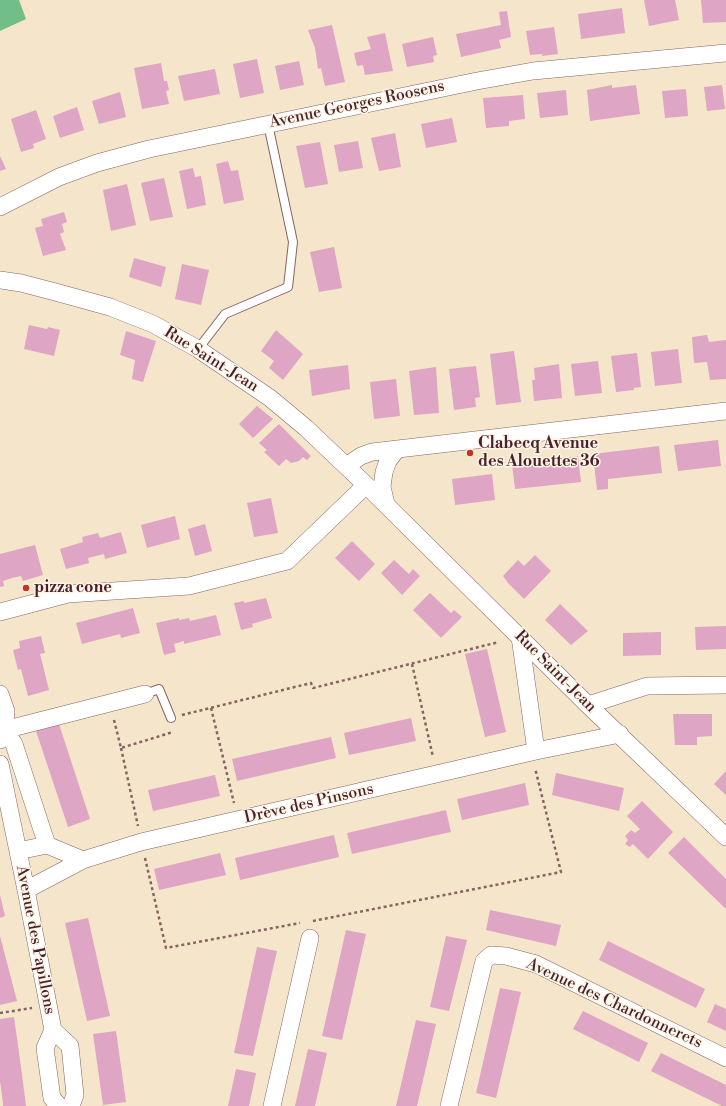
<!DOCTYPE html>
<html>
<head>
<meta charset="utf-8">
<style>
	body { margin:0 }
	canvas { display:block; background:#f5e5ca }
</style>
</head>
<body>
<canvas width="726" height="1106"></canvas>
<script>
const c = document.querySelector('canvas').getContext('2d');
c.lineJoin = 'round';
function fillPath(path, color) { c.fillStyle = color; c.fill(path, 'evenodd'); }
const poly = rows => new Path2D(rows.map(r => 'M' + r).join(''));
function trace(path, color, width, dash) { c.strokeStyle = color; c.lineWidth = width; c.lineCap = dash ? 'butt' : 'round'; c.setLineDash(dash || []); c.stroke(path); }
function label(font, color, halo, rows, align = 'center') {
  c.font = font + ' "Libre Bodoni",serif'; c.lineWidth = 3; c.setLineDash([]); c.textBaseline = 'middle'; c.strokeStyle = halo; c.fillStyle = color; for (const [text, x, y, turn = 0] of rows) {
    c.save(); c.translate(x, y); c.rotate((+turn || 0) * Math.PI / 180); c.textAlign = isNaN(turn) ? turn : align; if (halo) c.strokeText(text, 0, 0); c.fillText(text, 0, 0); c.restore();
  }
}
fillPath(poly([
	[0,0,19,0,26,19,0,31]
]), '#72be88');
fillPath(poly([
	[644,0,675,0,679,20,649,26],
	[701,0,726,0,726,22,703,23],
	[622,8,625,33,581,39,578,14],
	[507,11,511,37,499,40,501,48,461,57,456,34,501,25,499,12],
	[332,25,345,82,325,86,321,68,318,69,315,48,308,30],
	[554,27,558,54,542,56,542,54,530,55,526,31],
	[385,33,393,71,365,75,363,65,357,66,354,53,371,49,367,37],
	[433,37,437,55,433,56,434,62,407,67,402,44],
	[257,59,264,93,240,98,233,64],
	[299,61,304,85,280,90,275,66],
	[161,63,164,81,167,81,169,90,166,91,169,104,142,109,134,68],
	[215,69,220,94,184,101,178,76],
	[612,85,612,88,636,85,640,114,590,121,587,90],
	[722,85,725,109,707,111,704,87],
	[686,89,688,116,665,118,662,91],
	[566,90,568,115,540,118,537,93],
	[120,92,126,117,99,124,92,101],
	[523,95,525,119,509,121,509,126,486,128,483,98],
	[77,107,84,130,60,138,53,116],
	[36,110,46,139,33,144,34,148,21,152,11,119],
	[452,118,457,142,426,148,421,124],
	[395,133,401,167,379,171,371,138],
	[358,141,363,168,339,172,334,145],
	[320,142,328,184,305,188,296,146],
	[0,156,6,169,0,171],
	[228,161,231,171,238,170,244,200,224,204,216,164],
	[193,168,195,177,201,176,206,205,187,209,179,171],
	[164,178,173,217,150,221,141,183],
	[127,184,136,225,111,231,103,190],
	[64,212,67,222,62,224,64,232,60,234,66,250,43,256,35,228,43,226,41,219],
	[334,247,342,288,319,292,310,252],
	[134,258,166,267,161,287,129,277],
	[182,264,209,270,201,305,175,299],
	[29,325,47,329,48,327,60,330,54,356,24,349],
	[276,330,303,354,283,380,269,368,274,361,261,351],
	[126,331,156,341,143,382,132,379,135,360,120,355],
	[707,335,709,342,726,340,726,379,710,380,707,362,694,363,692,337],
	[678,349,682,383,655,386,651,352],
	[514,351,521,402,496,405,490,354],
	[637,353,641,387,634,388,634,390,616,392,611,356],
	[598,361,602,393,575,396,571,364],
	[559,364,562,398,534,401,532,380,535,380,534,368],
	[348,365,350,389,312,396,309,370],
	[476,366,480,397,475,398,476,407,454,410,449,369],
	[436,367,439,413,414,415,409,371],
	[396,379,400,416,374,419,370,382],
	[257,406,273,419,253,438,239,424],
	[279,424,311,456,307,460,303,457,299,461,291,463,286,459,279,466,264,452,267,450,259,443],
	[718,440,721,466,678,471,674,445],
	[659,446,662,473,608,479,608,489,597,490,593,454],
	[578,456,581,482,515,489,512,464],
	[492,474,495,500,455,505,452,479],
	[271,498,278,533,254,537,247,503],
	[175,516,180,539,147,548,141,525],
	[205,524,212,551,195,556,188,529],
	[121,532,127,553,105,559,104,554,88,558,89,563,66,569,60,549,83,542,82,537,98,533,100,538],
	[352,541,375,564,359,581,335,558],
	[35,545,43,575,23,581,21,576,12,578,3,581,4,586,0,587,0,554],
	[535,555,551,571,524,599,508,583,503,576,518,560,524,566],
	[394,560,409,574,413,569,420,576,402,595,381,573],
	[430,593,451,613,454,610,462,617,441,638,413,610],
	[266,598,272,618,252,624,253,627,241,630,234,603,244,601,244,603],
	[560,604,588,631,571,645,545,620],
	[133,608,140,633,121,638,120,634,82,644,76,623],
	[216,615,221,635,184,644,184,641,174,644,176,652,164,655,156,623,179,618,179,620,189,618,190,621],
	[726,626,726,649,696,650,695,627],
	[661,632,661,655,623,656,623,633],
	[41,636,45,653,40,654,49,690,28,696,21,669,18,670,13,650,20,648,19,641],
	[487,649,506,732,485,737,465,654],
	[673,714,712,714,712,736,697,737,697,745,675,745],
	[411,718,416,741,349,755,344,733],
	[59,724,90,819,68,827,36,731],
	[331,737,336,758,237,781,232,759],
	[726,771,726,795,714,784],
	[556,773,624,788,619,811,552,795],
	[215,775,220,796,153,811,148,790],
	[525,783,529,805,462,820,457,799],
	[642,801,673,832,648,859,633,844,630,847,625,844,628,840,625,836,631,830,635,833,640,829,627,816],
	[446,810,451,832,352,854,347,833],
	[334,835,339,857,240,880,235,858],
	[684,837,726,879,726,909,668,853],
	[220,853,226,875,159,890,154,869],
	[0,895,5,916,0,918],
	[490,910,561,925,556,946,486,930],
	[88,918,110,1016,87,1021,65,923],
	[346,930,366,934,342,1040,322,1036],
	[0,936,17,1001,0,1005],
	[446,936,467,940,449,1011,430,1007],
	[608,941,705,989,696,1008,599,960],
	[257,947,277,951,253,1056,234,1053],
	[500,988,521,992,496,1098,476,1093],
	[715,1004,726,1009,726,1031,707,1022],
	[583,1011,648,1043,639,1062,573,1029],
	[14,1017,21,1067,26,1106,3,1106,3,1103,0,1081,0,1019],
	[416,1020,436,1024,417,1106,396,1106],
	[116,1031,126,1102,103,1105,93,1034],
	[308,1049,327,1053,315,1106,295,1106],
	[661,1053,726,1085,726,1106,722,1106,651,1071],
	[236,1069,256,1073,249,1106,228,1106]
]), '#dfa5c4');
const lane = poly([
	[198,349,225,314,288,287,293,242,268,124],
	[145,694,159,689,171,718]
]);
const street = poly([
	[0,207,59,177,97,163,149,149,477,81,533,71,726,53],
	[0,280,21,283,59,293,110,307,153,324,198,349,270,398,306,428,366,485,588,705,726,837],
	[346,466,361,456,372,452,726,411],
	[386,504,382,487,384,472,388,461,397,449],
	[0,612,68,594,189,586,287,561,366,485],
	[520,637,536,751],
	[0,694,6,711,4,730,0,740],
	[588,705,647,686,726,685],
	[4,730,145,694],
	[4,730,14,744,47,845],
	[0,764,26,890,53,1030,45,1048,52,1098,59,1106],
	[18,851,47,845],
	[83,860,141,842,536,751,620,734],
	[26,890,83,860,47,845],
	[53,1030,70,1046,75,1095,71,1106],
	[272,1106,310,938],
	[449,1106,484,961,491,955,506,956,536,964,726,1058]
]);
trace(lane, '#866463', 10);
trace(street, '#866463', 18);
trace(poly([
	[412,664,433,757],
	[211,708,234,803],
	[182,715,311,683,313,688,499,642],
	[114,720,121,748,173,732],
	[121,748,138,826],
	[145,858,166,948,300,923],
	[313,921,561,872,535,768],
	[0,1013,32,1008]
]), '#866463', 2.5, [3, 3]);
trace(lane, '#fff', 8);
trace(street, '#fff', 17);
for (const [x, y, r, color] of [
	[470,453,4,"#c8321e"],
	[26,588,4,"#c8321e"]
]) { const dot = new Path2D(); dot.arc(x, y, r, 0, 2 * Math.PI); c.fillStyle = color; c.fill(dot); trace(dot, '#fcf5e5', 1.5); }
label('16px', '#4a1f2b', '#fcf5e5', [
	["Avenue Georges Roosens",357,105,-12],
	["Rue Saint-Jean",211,360,32],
	["Rue Saint-Jean",555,672,45],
	["Drève des Pinsons",309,804,-13],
	["Avenue des Papillons",35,940,79],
	["Avenue des Chardonnerets",614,1004,25]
]);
label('bold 16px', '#4a1f2b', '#fcf5e5', [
	["Clabecq Avenue",478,444],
	["des Alouettes 36",478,462],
	["pizza cone",34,588]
], 'left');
</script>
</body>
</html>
